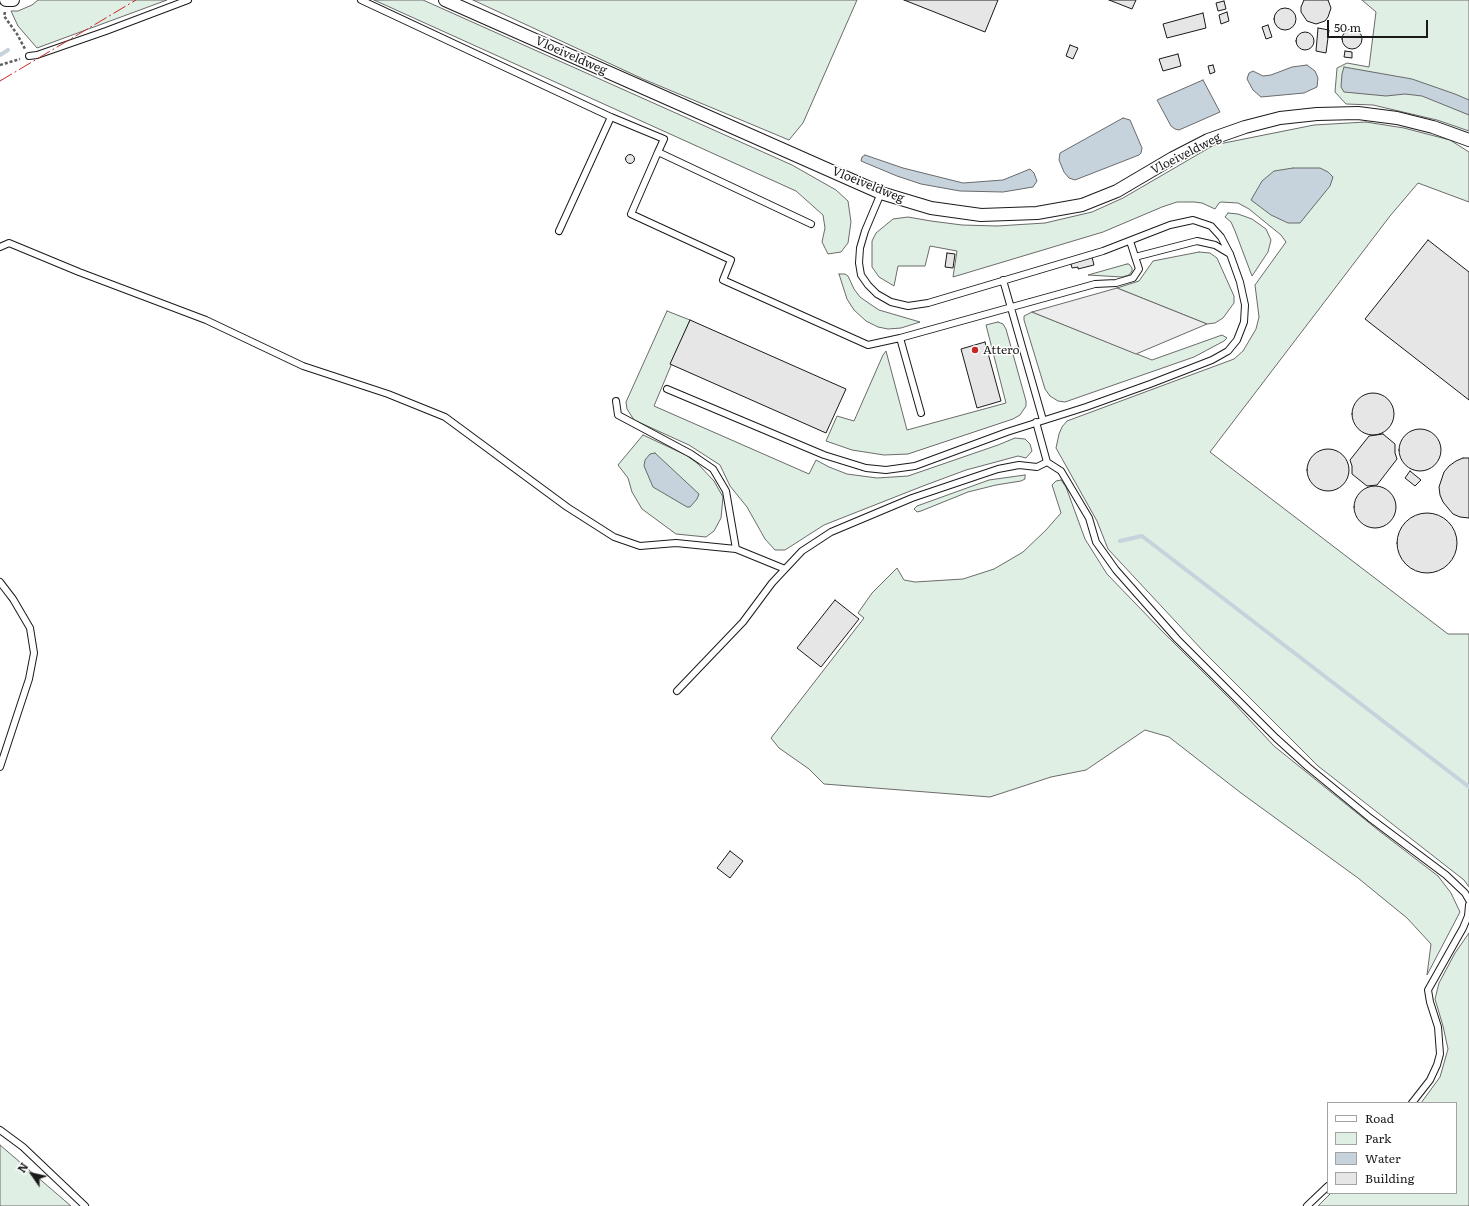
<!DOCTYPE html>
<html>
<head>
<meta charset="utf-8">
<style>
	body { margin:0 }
	#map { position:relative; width:1469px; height:1206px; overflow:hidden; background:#fff; font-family:Literata,serif }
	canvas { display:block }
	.legend { position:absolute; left:1327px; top:1102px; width:130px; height:92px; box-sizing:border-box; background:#fff; border:1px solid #a3a3a3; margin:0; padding:5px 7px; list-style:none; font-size:12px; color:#1a1a1a }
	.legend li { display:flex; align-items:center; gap:8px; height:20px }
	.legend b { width:20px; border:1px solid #a3a3a3 }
	.north { position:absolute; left:12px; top:1154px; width:40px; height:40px; -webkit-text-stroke:3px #fff; paint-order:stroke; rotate:304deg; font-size:11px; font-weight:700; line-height:16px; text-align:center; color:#1a1a1a }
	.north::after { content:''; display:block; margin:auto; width:14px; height:18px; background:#1a1a1a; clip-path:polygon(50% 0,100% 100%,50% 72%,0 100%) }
	.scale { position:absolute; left:1327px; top:20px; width:101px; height:18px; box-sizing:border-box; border:2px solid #1a1a1a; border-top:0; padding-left:5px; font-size:12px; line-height:14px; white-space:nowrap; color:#1a1a1a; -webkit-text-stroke:3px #fff; paint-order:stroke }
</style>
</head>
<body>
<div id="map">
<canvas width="1469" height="1206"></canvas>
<ul class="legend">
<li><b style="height:5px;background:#fff"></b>Road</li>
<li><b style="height:11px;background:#e0efe3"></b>Park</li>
<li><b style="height:11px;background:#c6d2dc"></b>Water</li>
<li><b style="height:11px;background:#e6e6e6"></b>Building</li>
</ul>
<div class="north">N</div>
<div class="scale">50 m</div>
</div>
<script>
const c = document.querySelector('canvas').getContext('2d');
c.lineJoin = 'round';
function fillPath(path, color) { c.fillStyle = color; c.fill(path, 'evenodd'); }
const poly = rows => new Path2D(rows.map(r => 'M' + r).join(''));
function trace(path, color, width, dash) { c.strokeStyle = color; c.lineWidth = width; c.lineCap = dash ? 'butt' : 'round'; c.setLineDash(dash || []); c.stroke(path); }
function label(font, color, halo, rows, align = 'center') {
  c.font = font + ' Literata,serif'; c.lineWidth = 3; c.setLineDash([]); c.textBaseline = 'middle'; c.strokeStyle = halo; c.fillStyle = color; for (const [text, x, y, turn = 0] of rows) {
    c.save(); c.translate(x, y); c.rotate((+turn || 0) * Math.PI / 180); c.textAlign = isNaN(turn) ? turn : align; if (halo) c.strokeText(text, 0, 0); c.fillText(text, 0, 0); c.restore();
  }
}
const green = poly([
	[38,0,167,0,37,48,18,26,11,11,18,11,32,5,38,0],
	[374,0,423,0,792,165,836,190,848,201,851,222,848,243,841,252,828,254,822,242,825,228,823,215,796,191,374,0],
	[473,0,857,0,803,123,789,140,643,79,473,0],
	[1362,0,1469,0,1469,131,1437,120,1373,105,1346,104,1335,92,1337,68,1347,63,1369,67,1376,12,1362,0],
	[1366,122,1404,128,1450,140,1469,152,1469,202,1418,183,1390,216,1210,452,1448,634,1469,634,1469,887,1464,880,1318,766,1204,652,1108,549,1097,521,1056,448,1059,434,1062,427,1067,421,1234,359,1243,351,1256,329,1259,317,1255,285,1286,242,1281,235,1249,209,1238,203,1221,202,1219,203,1215,209,1202,203,1194,202,1177,202,1162,207,1103,232,953,277,957,251,930,246,925,266,898,266,894,286,879,277,872,267,872,241,876,233,893,219,908,217,931,221,962,225,997,226,1045,223,1092,212,1123,198,1214,145,1314,125,1366,122],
	[1228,213,1238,214,1252,219,1266,229,1271,240,1268,252,1252,276,1235,231,1231,222,1225,217,1228,213],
	[1199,252,1210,253,1217,258,1234,296,1234,303,1223,318,1215,323,1207,324,1117,288,1139,281,1153,261,1199,252],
	[1127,264,1129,264,1132,268,1132,271,1129,275,1122,277,1088,275,1127,264],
	[839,274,845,274,848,276,854,289,860,297,870,304,879,310,920,322,901,328,888,329,878,327,866,321,854,310,847,299,839,274],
	[667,311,690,320,654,406,809,474,816,460,829,467,847,474,877,478,908,476,998,445,1015,438,1025,439,1030,444,1032,451,1026,458,1018,456,996,462,966,470,923,486,824,525,785,550,775,550,765,539,747,507,730,486,720,465,689,445,634,420,627,409,626,402,667,311],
	[1032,312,1152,360,1222,335,1227,338,1224,341,1194,357,1065,402,1058,401,1050,396,1045,389,1024,320,1024,316,1032,312],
	[998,322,1003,324,1006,329,1026,401,1026,406,1020,415,1013,419,908,454,884,455,852,450,826,441,837,416,854,421,883,355,886,351,907,430,1006,403,986,325,998,322],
	[643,435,686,455,697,463,714,481,723,497,721,518,714,531,706,537,676,534,642,509,632,492,628,478,618,465,643,435],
	[1025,475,1025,479,1021,481,996,485,968,492,921,511,917,512,914,509,917,506,989,480,1025,475],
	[1061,480,1066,487,1085,539,1107,574,1163,632,1232,701,1274,746,1378,830,1438,876,1451,893,1460,912,1427,975,1431,944,1407,918,1358,878,1241,793,1169,737,1145,730,1086,770,1051,777,990,797,824,784,809,769,779,748,771,738,864,618,858,613,872,593,897,568,904,580,915,582,963,579,994,569,1023,552,1046,530,1061,513,1052,485,1056,481,1061,480],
	[1469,933,1469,1206,1318,1206,1331,1193,1456,1193,1456,1103,1421,1103,1440,1077,1448,1049,1443,1026,1435,999,1439,983,1455,953,1469,933],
	[0,1145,71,1206,0,1206,0,1145]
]);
fillPath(green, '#e0efe3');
trace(green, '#6a6a6a', 1);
const parking = poly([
	[1117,288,1207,324,1136,354,1032,312,1117,288]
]);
fillPath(parking, '#ededed');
trace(parking, '#6a6a6a', 1);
const water = poly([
	[1307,65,1315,71,1318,78,1317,87,1304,93,1261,97,1253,90,1247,79,1249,73,1253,71,1263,76,1271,75,1292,67,1307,65],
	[1344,67,1412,79,1455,94,1469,100,1469,115,1422,96,1405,94,1386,96,1344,92,1341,87,1342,74,1344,67],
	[1203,80,1220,112,1179,130,1175,129,1171,126,1157,100,1203,80],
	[1123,118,1130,120,1142,148,1141,153,1139,155,1075,180,1069,178,1064,172,1059,160,1060,153,1123,118],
	[865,155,903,168,963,183,1003,180,1030,169,1034,173,1037,181,1033,187,1003,192,960,191,921,184,897,176,861,161,862,157,865,155],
	[1293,168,1320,168,1328,172,1333,177,1330,186,1300,223,1288,223,1271,215,1251,200,1262,181,1274,171,1293,168],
	[655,453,699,494,697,499,690,507,687,507,653,487,644,466,645,460,650,454,655,453]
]);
fillPath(water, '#c6d2dc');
trace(water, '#6a6a6a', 1);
trace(poly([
	[0,55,8,50],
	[1120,541,1142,536,1469,787]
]), '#c6d2dc', 4);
const building = poly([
	[904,0,998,0,985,32,904,0],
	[1109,0,1136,0,1132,9,1109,0],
	[1304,0,1328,0,1331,8,1328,17,1325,21,1316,24,1307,21,1301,12,1301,7,1304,0],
	[1224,1,1226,9,1218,11,1216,3,1224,1],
	'1274 19a11 11 0 1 1 22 0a11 11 0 1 1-22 0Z',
	[1227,12,1229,21,1221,24,1219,15,1227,12],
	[1203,13,1206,28,1167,38,1163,24,1203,13],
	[1268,25,1272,37,1266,39,1262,27,1268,25],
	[1318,28,1329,30,1326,53,1316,51,1318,28],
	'1342 39a10 10 0 1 1 20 0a10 10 0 1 1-20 0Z',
	'1296 41a9 9 0 1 1 18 0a9 9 0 1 1-18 0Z',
	[1070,45,1078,48,1073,59,1066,56,1070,45],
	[1345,51,1352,52,1352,58,1344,57,1345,51],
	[1178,54,1181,66,1163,71,1159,59,1178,54],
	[1213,65,1215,72,1210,74,1208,66,1213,65],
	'625.5 159a4.5 4.5 0 1 1 9 0a4.5 4.5 0 1 1-9 0Z',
	[1428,240,1469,272,1469,400,1365,319,1428,240],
	[947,253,955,254,953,268,945,267,947,253],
	[1092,257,1094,265,1078,269,1078,267,1072,268,1070,260,1092,257],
	[690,320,846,389,826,433,670,364,690,320],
	[985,342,1001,401,977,408,961,349,985,342],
	'1352 414a21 21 0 1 1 42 0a21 21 0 1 1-42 0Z',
	'1399 450a21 21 0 1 1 42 0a21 21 0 1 1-42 0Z',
	[1383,434,1395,444,1395,453,1397,459,1377,485,1367,486,1352,474,1352,466,1350,460,1369,436,1383,434],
	'1307 470a21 21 0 1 1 42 0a21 21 0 1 1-42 0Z',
	[1463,458,1469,458,1469,518,1460,517,1453,514,1443,502,1440,495,1439,487,1444,472,1449,466,1456,461,1463,458],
	[1410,471,1421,480,1415,486,1405,478,1410,471],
	'1354 507a21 21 0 1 1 42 0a21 21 0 1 1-42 0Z',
	'1397 543a30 30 0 1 1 60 0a30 30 0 1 1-60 0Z',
	[835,600,859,619,821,667,797,648,835,600],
	[730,851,743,861,730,878,717,868,730,851]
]);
fillPath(building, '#e6e6e6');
trace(building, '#1a1a1a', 1);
const service = poly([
	[361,0,611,117],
	[29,56,37,55,106,31,188,0],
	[811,224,658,152,631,214,731,260,723,280,868,345,900,338],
	[559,231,611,117,664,139,658,152],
	[0,247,9,243,79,272,206,320,303,366,388,394,445,417,567,507,614,537,640,546,676,543,736,549,785,569],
	[1135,257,1197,241,1215,245,1230,254],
	[1003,280,1043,420],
	[667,389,824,455,866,468,886,470,915,466,1007,432,1086,407,1150,384,1212,360,1228,351,1237,340,1244,322,1245,305,1240,282,1230,254,1221,237,1211,226,1193,220,1170,225,1103,251,928,303,908,306,891,302,877,294,868,285,861,275,859,263,860,248,865,231,881,193],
	[616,401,618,415,691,454,713,469,726,491,736,549],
	[921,413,900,338,1095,284,1116,283,1133,278,1139,269,1130,241],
	[1047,462,1061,471,1089,518,1096,542,1116,570,1177,639,1276,738,1308,767,1370,818,1446,875,1465,893,1469,900],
	[0,582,13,599,30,628,34,653,29,679,0,767],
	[677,691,743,622,772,583,802,551,831,532,912,498,998,469,1019,465,1037,467,1047,462,1036,422],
	[1412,1103,1430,1080,1437,1065,1440,1054,1438,1027,1430,1002,1428,990,1463,928,1468,916,1469,905],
	[0,1130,23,1147,85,1206],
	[1307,1206,1328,1186]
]);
const minor = poly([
	[6,0,13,0],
	[445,0,881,193,931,208,981,215,1037,213,1082,205,1117,191,1173,158,1208,140,1245,127,1280,118,1317,114,1358,113,1397,118,1433,127,1469,140]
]);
trace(service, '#1a1a1a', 8);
trace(minor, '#1a1a1a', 14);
trace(poly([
	[5,12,4,16,17,34,25,49],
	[0,65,20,59]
]), '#5f5f5f', 2.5, [3, 2]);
trace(service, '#fff', 6);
trace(minor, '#fff', 12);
trace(poly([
	[0,81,136,0]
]), '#c62828', 1, [14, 3, 2, 3]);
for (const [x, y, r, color] of [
	[975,350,4,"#c62828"]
]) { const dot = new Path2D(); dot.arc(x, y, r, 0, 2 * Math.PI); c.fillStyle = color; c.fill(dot); trace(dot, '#fff', 1.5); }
label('12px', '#1a1a1a', '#fff', [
	["Vloeiveldweg",571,56,24],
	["Vloeiveldweg",1186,154,-27],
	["Vloeiveldweg",868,185,22]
]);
label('12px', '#1a1a1a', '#fff', [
	["Attero",983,350]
], 'left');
</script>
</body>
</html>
